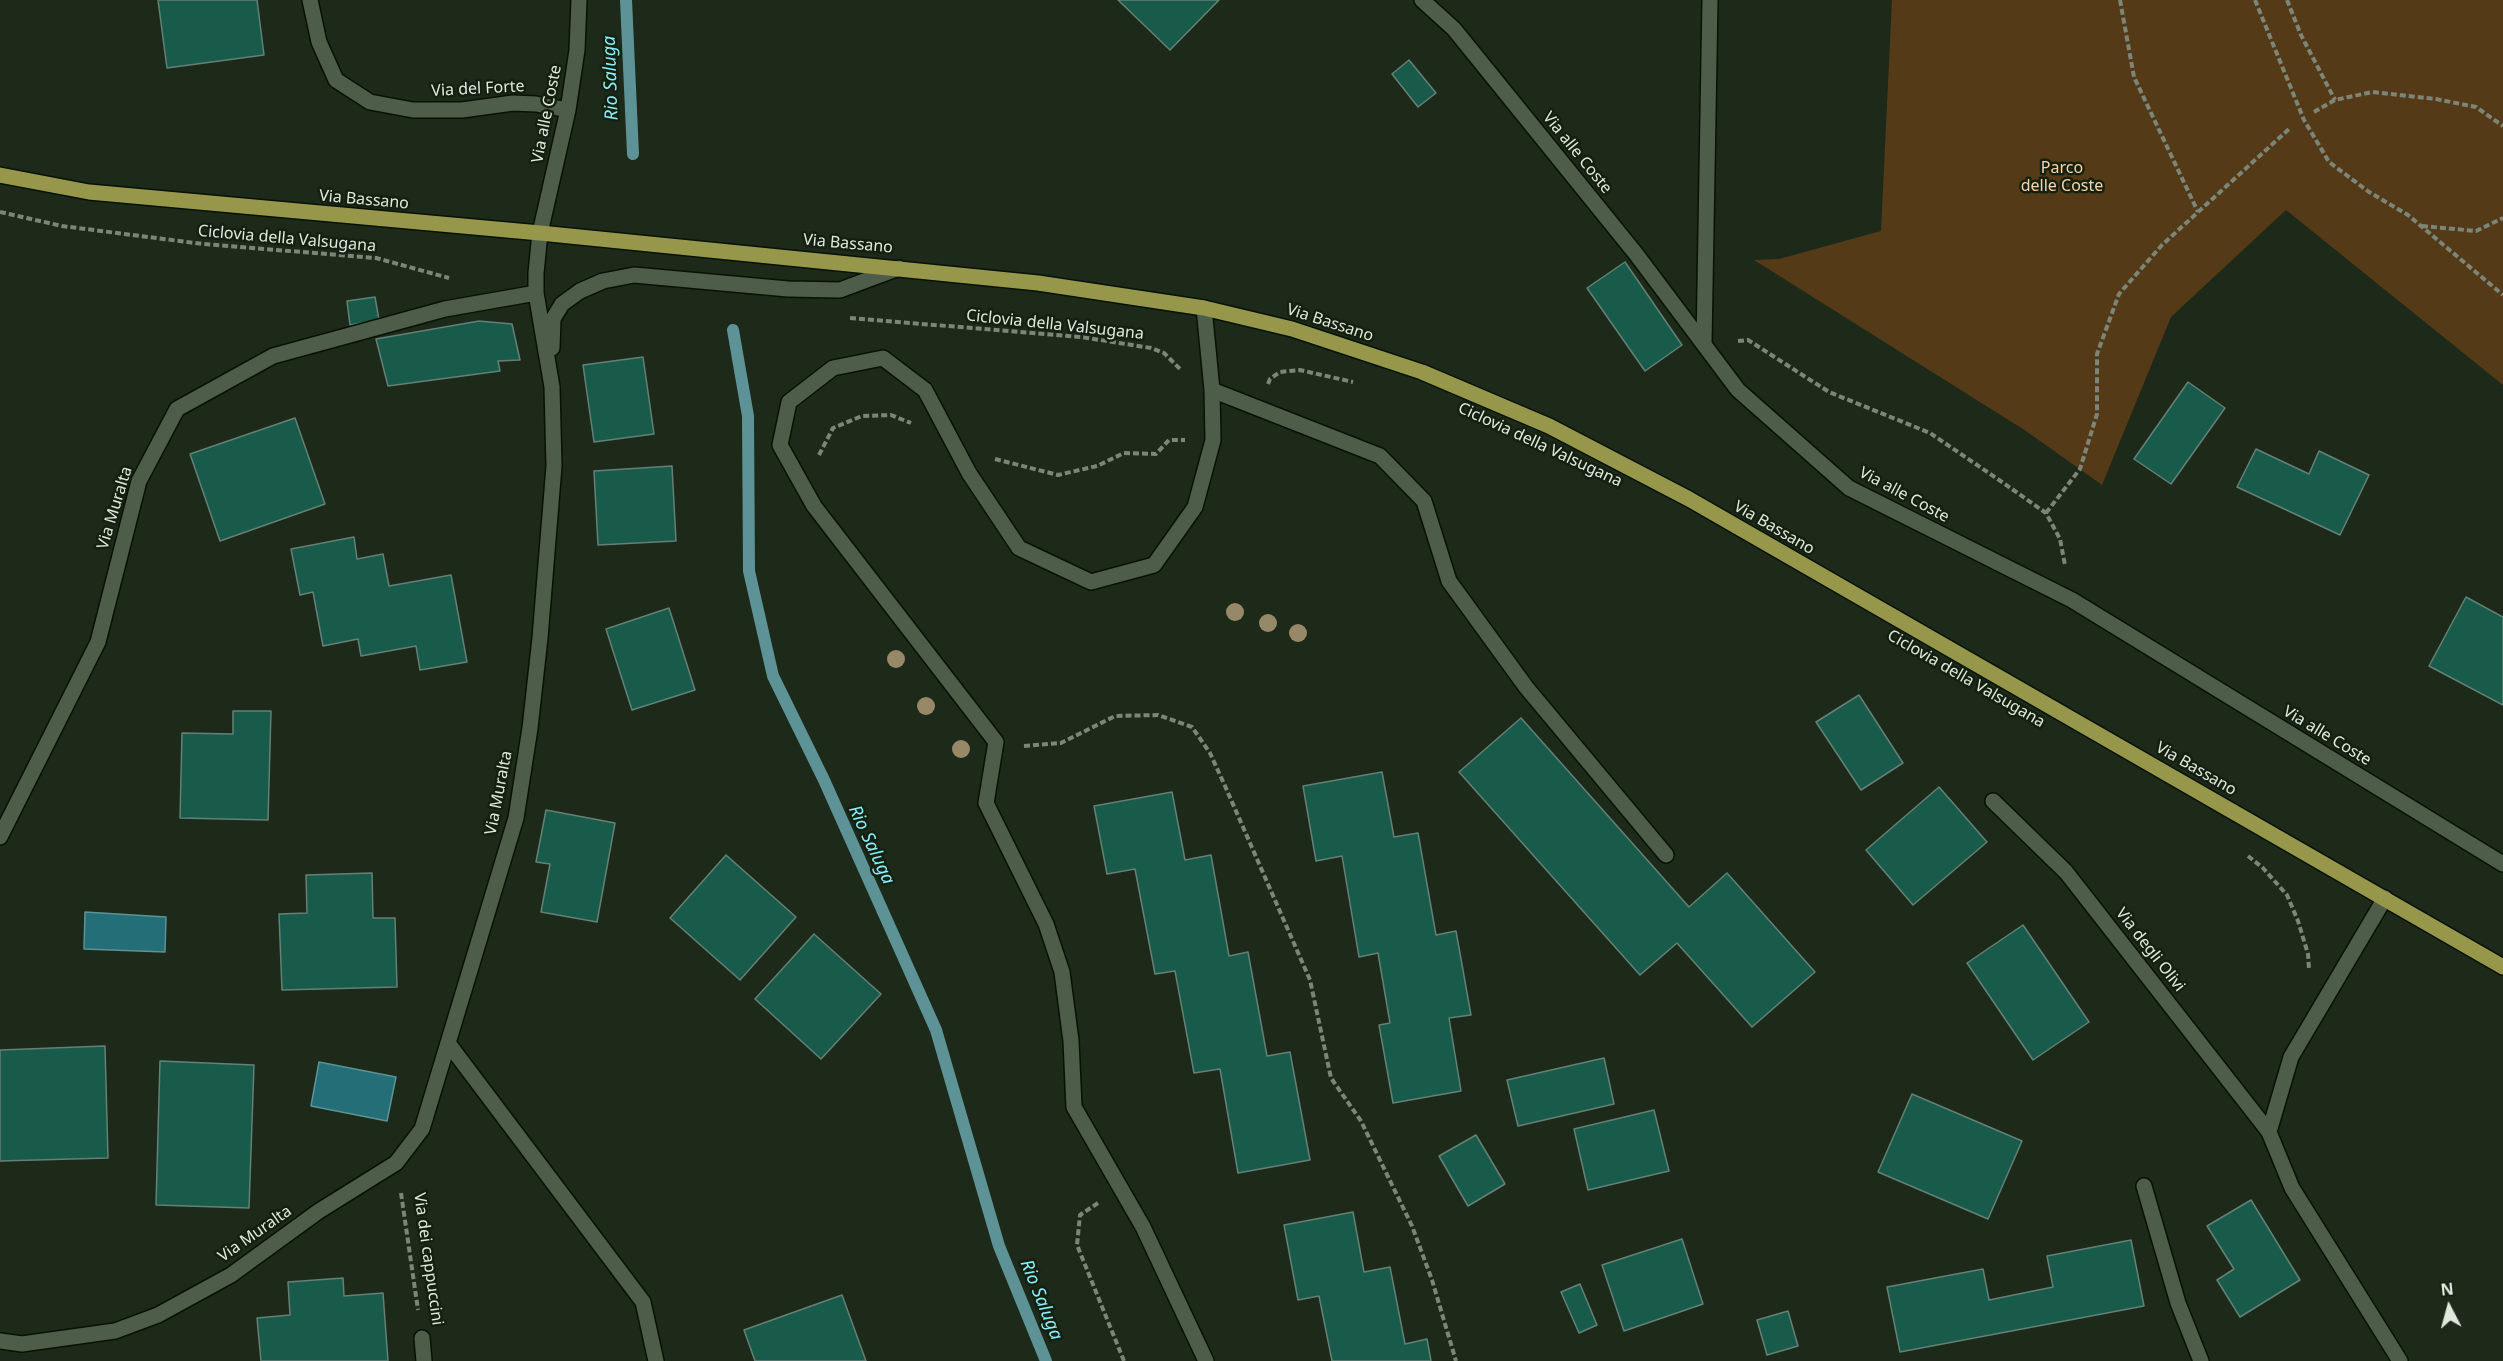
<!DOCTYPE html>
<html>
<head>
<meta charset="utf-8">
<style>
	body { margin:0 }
	#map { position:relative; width:2503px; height:1361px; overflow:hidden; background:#1d2a19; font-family:"Noto Sans",sans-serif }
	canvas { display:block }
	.north { position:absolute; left:2419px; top:1277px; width:60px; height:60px; -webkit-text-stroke:4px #142010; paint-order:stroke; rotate:354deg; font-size:16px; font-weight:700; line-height:24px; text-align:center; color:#e1e9de }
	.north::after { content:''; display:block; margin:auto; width:21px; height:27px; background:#e1e9de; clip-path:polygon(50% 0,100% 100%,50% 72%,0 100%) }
</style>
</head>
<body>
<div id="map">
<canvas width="2503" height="1361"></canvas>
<div class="north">N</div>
</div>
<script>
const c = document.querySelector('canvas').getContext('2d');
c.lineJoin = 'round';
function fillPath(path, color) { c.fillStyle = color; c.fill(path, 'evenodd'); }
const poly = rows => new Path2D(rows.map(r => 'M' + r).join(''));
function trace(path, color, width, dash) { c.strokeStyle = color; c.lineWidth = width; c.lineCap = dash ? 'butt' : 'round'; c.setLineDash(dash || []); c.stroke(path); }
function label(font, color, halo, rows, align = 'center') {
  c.font = font + ' "Noto Sans",sans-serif'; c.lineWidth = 5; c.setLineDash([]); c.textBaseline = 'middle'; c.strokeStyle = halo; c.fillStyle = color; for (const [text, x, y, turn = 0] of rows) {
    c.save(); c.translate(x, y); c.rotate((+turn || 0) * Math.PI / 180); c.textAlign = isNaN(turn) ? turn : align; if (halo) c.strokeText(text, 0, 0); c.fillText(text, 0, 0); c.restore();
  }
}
fillPath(poly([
	[1892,0,2503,0,2503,385,2286,210,2171,317,2102,485,2026,431,1754,260,1779,259,1881,231]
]), '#553a18');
const water = poly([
	[85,912,166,917,165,952,84,949,85,912],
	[319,1062,396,1077,387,1121,311,1106,319,1062]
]);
fillPath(water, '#246e77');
trace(water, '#5d9396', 1.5);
trace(poly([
	[626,0,633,154],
	[733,330,748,416,749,571,773,676,824,780,936,1030,999,1246,1046,1361]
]), '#5d9396', 12);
const building = poly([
	[158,0,257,0,264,55,167,68,158,0],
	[1118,0,1219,0,1170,50,1118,0],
	[1409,60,1436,93,1418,107,1392,74,1409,60],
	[1625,262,1682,345,1645,371,1587,288,1625,262],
	[375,297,379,320,350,325,347,301,375,297],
	[479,321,512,324,520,360,498,361,500,371,388,386,376,339,479,321],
	[643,357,654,434,594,442,583,365,643,357],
	[2188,382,2225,408,2171,484,2134,459,2188,382],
	[295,418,325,504,220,541,190,454,295,418],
	[2256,449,2309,474,2319,451,2369,475,2340,535,2237,487,2256,449],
	[672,466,676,541,598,545,594,471,672,466],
	[354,537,357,559,383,554,389,586,451,575,467,662,420,670,416,646,361,656,358,639,323,646,313,592,300,595,291,549,354,537],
	[2466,597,2503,617,2503,705,2429,666,2466,597],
	[669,608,695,690,632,710,606,629,669,608],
	[1859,695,1903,763,1861,790,1816,722,1859,695],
	[233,711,271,711,268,820,180,818,182,733,233,734,233,711],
	[1521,718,1689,907,1727,873,1815,972,1752,1027,1677,943,1640,975,1459,772,1521,718],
	[1382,772,1394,837,1418,833,1436,935,1456,931,1471,1015,1449,1018,1461,1091,1393,1103,1379,1025,1390,1023,1378,953,1359,957,1342,856,1316,861,1303,786,1382,772],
	[1939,787,1987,842,1913,905,1866,850,1939,787],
	[1172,792,1185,860,1211,855,1229,956,1248,952,1267,1056,1290,1052,1310,1160,1238,1173,1220,1069,1194,1073,1175,971,1155,974,1135,869,1107,874,1094,806,1172,792],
	[546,810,615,823,597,922,541,912,550,864,536,862,546,810],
	[726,855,796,917,740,980,670,918,726,855],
	[372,873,373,918,395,918,397,987,282,990,279,914,307,913,306,875,372,873],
	[2023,925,2089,1022,2033,1060,1967,963,2023,925],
	[814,934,881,994,821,1059,755,999,814,934],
	[105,1046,108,1158,0,1161,0,1050,105,1046],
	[1604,1058,1614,1104,1518,1126,1507,1080,1604,1058],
	[160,1061,254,1065,249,1208,156,1205,160,1061],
	[1912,1094,2022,1141,1988,1219,1878,1172,1912,1094],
	[1654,1110,1669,1171,1588,1190,1574,1129,1654,1110],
	[1476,1135,1505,1184,1468,1206,1439,1156,1476,1135],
	[2251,1200,2300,1280,2240,1317,2217,1280,2234,1269,2207,1226,2251,1200],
	[1353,1212,1364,1272,1390,1267,1405,1344,1427,1339,1431,1361,1332,1361,1319,1296,1298,1300,1284,1225,1353,1212],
	[1682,1239,1703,1304,1624,1331,1602,1265,1682,1239],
	[2131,1240,2144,1306,1900,1352,1887,1287,1983,1269,1989,1300,2053,1287,2047,1256,2131,1240],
	[343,1278,344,1296,383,1293,388,1361,261,1361,257,1318,290,1315,288,1282,343,1278],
	[1580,1284,1597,1325,1579,1333,1561,1292,1580,1284],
	[842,1295,866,1361,755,1361,744,1330,842,1295],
	[1788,1311,1798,1346,1767,1355,1757,1320,1788,1311]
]);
fillPath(building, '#185b4a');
trace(building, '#658077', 1.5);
const minor = poly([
	[310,0,319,42,336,80,370,102,413,110,462,110,513,103,536,104,568,110],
	[1422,0,1454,29,1636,254,1738,390,1849,488,2072,600,2503,864],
	[1204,308,1212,390,1213,440,1195,507,1154,565,1091,582,1019,548,969,473,925,390,883,358,833,368,789,402,780,445,814,506,996,742,986,803,1046,924,1062,972,1071,1041,1074,1107,1143,1227,1206,1361],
	[1704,344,1710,0],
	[552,348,553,319,562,304,580,291,603,281,634,275,788,289,840,290,899,268],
	[1212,390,1380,456,1424,501,1449,581,1526,687,1666,855],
	[1993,801,2066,872,2269,1132,2292,1188,2400,1361],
	[0,837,98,642,139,481,177,409,273,356,445,309,536,293],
	[448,1043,643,1302,656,1361],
	[2269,1132,2291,1057,2385,898],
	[2144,1186,2178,1303,2201,1361],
	[422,1338,424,1361],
	[0,1341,22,1344,115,1331,158,1315,231,1275,319,1211,396,1163,422,1129,516,818,530,728,540,638,554,466,552,387,536,293,536,273,540,233,568,110,577,50,579,0]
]);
const major = poly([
	[0,175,89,192,540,233,1038,283,1204,308,1292,329,1422,372,1549,426,1689,499,2503,967]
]);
trace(minor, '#071204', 18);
trace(major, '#071204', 18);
trace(poly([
	[2120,0,2134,77,2198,212],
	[2255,0,2304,120,2329,162,2369,192,2408,215,2503,295],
	[2287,0,2301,35,2335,100],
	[2314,112,2335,100,2372,92,2436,99,2476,107,2503,126],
	[0,212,62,226,203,244,376,258,449,278],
	[2422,226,2476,231,2503,218],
	[850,318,1081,337,1151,348,1164,353,1181,370],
	[1738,341,1748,340,1829,392,1930,433,2002,482,2046,513,2060,539,2065,565],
	[1268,384,1270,379,1280,372,1300,370,1353,382],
	[819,455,833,428,862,416,891,415,911,423],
	[995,459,1058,475,1097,466,1124,453,1156,454,1169,440,1185,440],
	[2046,513,2080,469,2097,414,2097,354,2119,294,2162,245,2289,129],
	[1024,746,1061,743,1115,716,1158,715,1192,727,1210,753,1225,786,1310,980,1331,1078,1361,1121,1412,1226,1432,1280,1456,1361],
	[2248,856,2263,868,2287,895,2298,921,2308,954,2309,969],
	[401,1193,418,1310],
	[1098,1203,1080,1215,1077,1245,1124,1361]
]), '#7c8678', 4, [6, 3]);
trace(minor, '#4e5c4a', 15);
trace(major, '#97974b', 15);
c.fillStyle = '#978868';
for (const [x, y] of [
	[1235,612],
	[1268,623],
	[1298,633],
	[896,659],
	[926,706],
	[961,749]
]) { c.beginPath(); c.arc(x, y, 9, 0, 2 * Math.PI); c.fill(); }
label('16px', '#e1e9de', '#142010', [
	["Via del Forte",478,89,-3],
	["Via alle Coste",547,114,-79],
	["Via alle Coste",1577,153,51],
	["Via Bassano",364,200,5],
	["Ciclovia della Valsugana",287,239,5],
	["Via Bassano",848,244,5],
	["Via Bassano",1330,323,18],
	["Ciclovia della Valsugana",1055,325,6],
	["Ciclovia della Valsugana",1540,445,25],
	["Via alle Coste",1904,495,28],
	["Via Muralta",115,508,-73],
	["Via Bassano",1774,528,30],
	["Ciclovia della Valsugana",1966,679,30],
	["Via alle Coste",2327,736,31],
	["Via Bassano",2196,769,30],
	["Via Muralta",499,793,-79],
	["Via degli Olivi",2150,950,52],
	["Via Muralta",255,1234,-35],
	["Via dei cappuccini",428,1259,82]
]);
label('16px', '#fad4a8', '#142010', [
	["Parco",2062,168],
	["delle Coste",2062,186]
]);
label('italic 18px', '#8aeffc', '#142010', [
	["Rio Saluga",611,78,-92],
	["Rio Saluga",871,845,65],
	["Rio Saluga",1041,1300,68]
]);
</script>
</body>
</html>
